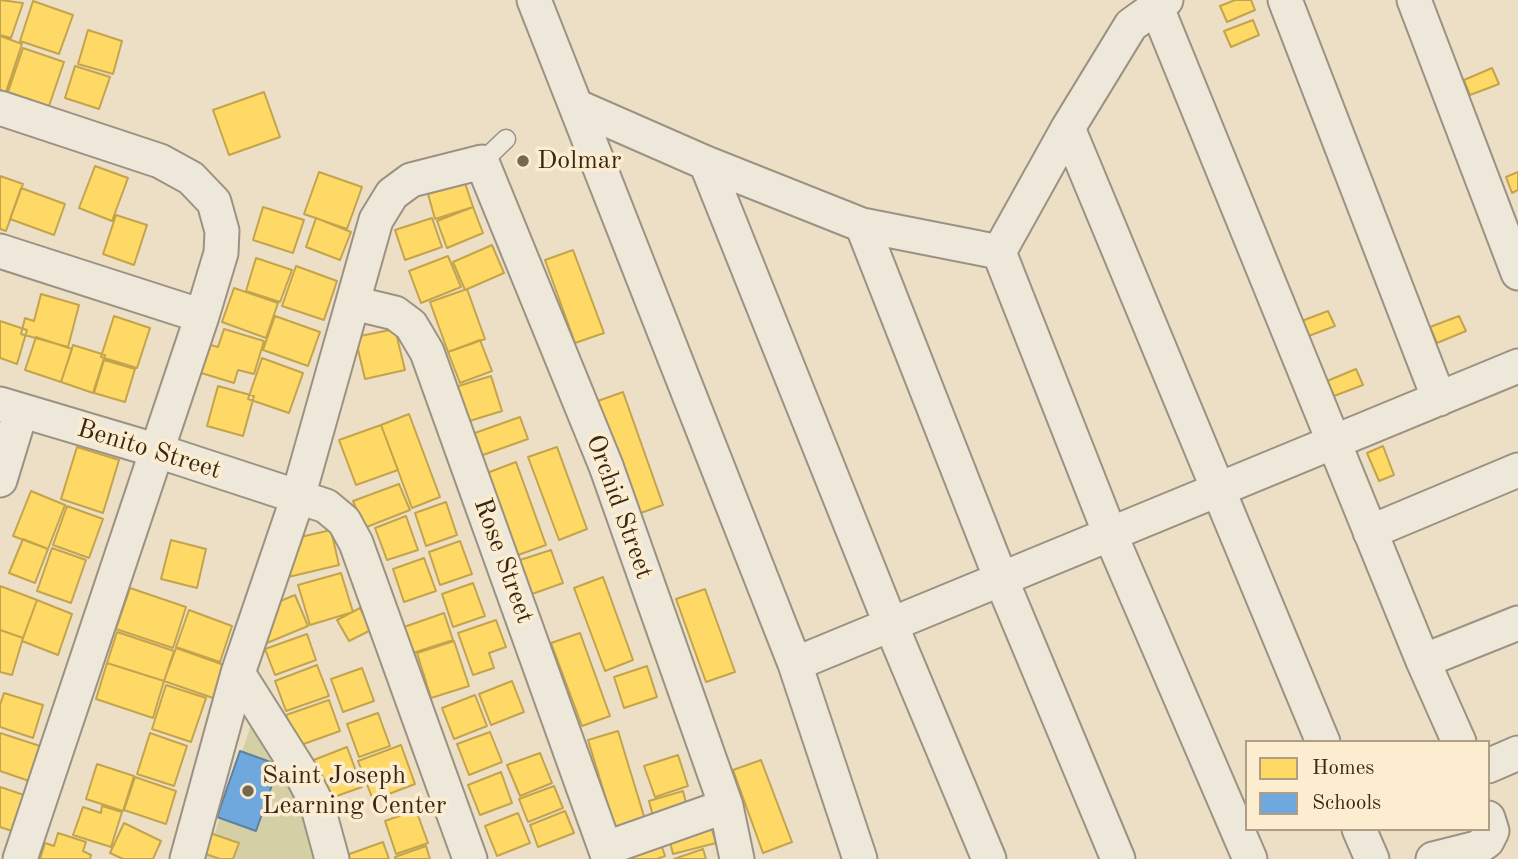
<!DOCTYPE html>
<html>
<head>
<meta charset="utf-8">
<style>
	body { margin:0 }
	#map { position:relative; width:1518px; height:859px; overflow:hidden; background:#ecdfc6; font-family:"Old Standard TT",serif }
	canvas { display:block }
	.legend { position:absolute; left:1245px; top:740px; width:245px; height:91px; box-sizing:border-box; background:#fdedd0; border:2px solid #ae9e85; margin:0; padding:9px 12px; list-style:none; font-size:21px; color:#372714 }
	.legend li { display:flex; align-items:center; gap:14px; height:35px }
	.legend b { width:35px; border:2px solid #ae9e85 }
</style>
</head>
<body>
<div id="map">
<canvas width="1518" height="859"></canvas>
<ul class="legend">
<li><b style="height:19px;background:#ffd966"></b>Homes</li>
<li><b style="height:19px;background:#6fa8dc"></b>Schools</li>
</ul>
</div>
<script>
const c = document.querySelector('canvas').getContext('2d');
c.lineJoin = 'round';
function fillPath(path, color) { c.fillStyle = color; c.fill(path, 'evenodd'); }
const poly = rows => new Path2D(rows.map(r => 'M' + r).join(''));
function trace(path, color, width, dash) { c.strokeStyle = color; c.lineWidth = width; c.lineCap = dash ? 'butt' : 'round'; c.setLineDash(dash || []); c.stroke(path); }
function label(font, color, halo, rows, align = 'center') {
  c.font = font + ' "Old Standard TT",serif'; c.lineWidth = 7; c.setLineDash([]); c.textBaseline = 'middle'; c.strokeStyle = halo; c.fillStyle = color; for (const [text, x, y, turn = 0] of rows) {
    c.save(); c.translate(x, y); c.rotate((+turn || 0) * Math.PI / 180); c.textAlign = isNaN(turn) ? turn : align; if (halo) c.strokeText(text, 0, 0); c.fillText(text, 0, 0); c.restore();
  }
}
fillPath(poly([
	[255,713,309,792,325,859,206,859]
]), '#d5cfa6');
const homes = poly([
	[0,0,23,3,11,38,0,35,0,0],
	[1235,0,1251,0,1255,10,1227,22,1220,6,1235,0],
	[33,1,73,15,59,54,20,41,33,1],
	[1253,20,1259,35,1231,47,1224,31,1253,20],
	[88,30,122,41,113,74,78,64,88,30],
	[0,36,22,44,6,92,0,90,0,36],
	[23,48,64,62,49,106,8,92,23,48],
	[75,66,110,77,99,109,65,98,75,66],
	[1492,68,1499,84,1470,95,1464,80,1492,68],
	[264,92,280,137,229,155,213,110,264,92],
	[95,166,128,178,112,221,79,208,95,166],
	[319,172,362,187,347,229,304,214,319,172],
	[1518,172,1518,190,1512,193,1506,177,1518,172],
	[0,176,23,184,6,231,0,229,0,176],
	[465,183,473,207,435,219,428,194,465,183],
	[21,188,65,204,54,235,10,219,21,188],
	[263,207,304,220,293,253,253,240,263,207],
	[473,207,483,233,447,248,437,221,473,207],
	[116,215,147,225,134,265,103,254,116,215],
	[316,218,351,232,340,260,306,247,316,218],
	[432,218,442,247,405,260,395,230,432,218],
	[492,245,504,273,465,290,453,262,492,245],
	[573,250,604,333,575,343,545,260,573,250],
	[448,256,461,287,421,303,409,271,448,256],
	[256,258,292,270,280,302,246,291,256,258],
	[296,266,337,281,324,320,282,306,296,266],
	[234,288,278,303,266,338,222,322,234,288],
	[467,289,485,339,448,352,430,302,467,289],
	[41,294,79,305,68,347,21,334,25,318,34,321,41,294],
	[1328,311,1335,326,1306,337,1299,322,1328,311],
	[114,316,150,328,137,368,101,357,114,316],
	[275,316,320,332,308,366,263,350,275,316],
	[1459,316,1466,331,1437,343,1430,327,1459,316],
	[0,321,27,330,17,364,0,358,0,321],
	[224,329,264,341,254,374,238,370,234,383,198,372,207,344,218,347,224,329],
	[395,329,405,370,365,379,355,337,395,329],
	[36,337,72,349,61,382,25,370,36,337],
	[480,340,492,371,460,383,448,352,480,340],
	[73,345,105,355,93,393,61,382,73,345],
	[262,358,303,373,289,413,248,399,262,358],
	[104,360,135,369,125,402,94,393,104,360],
	[1356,369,1363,385,1334,396,1327,381,1356,369],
	[491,376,502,411,463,423,452,388,491,376],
	[218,386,254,396,243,436,207,426,218,386],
	[623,392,663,505,635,515,595,402,623,392],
	[409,414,440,497,412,508,381,425,409,414],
	[520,417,528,439,480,456,472,434,520,417],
	[381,425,398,470,356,485,339,440,381,425],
	[1383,446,1394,475,1379,481,1367,453,1383,446],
	[77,447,119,460,103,513,61,499,77,447],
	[557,447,587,529,559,540,528,457,557,447],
	[516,462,546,545,518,555,487,473,516,462],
	[399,484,410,510,364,528,353,501,399,484],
	[31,491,65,505,48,549,13,536,31,491],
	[446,502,457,535,426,546,415,513,446,502],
	[67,506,103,519,89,558,53,545,67,506],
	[406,516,418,550,387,560,375,528,406,516],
	[331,530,339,565,284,578,296,538,331,530],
	[23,539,48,549,35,583,9,573,23,539],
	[171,540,206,549,197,588,161,579,171,540],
	[460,541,472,574,440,585,429,552,460,541],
	[52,548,86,560,71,603,37,591,52,548],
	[551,550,563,583,532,594,520,560,551,550],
	[424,558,436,591,404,602,393,569,424,558],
	[341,573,353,612,310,625,298,585,341,573],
	[603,577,633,660,605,671,574,588,603,577],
	[473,583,485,616,453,627,442,594,473,583],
	[0,586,37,600,23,638,0,630,0,586],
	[130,588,186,607,173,648,116,629,130,588],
	[705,589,735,672,706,682,676,599,705,589],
	[295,595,308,626,262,645,278,602,295,595],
	[37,600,72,614,58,655,22,641,37,600],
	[360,608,371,630,349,641,337,620,360,608],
	[189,610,232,626,220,662,176,647,189,610],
	[444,613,453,640,413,653,404,627,444,613],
	[496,620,506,647,489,653,494,668,473,675,458,633,496,620],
	[0,630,23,638,12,675,0,672,0,630],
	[117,632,174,651,164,681,107,663,117,632],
	[580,633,610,716,582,726,551,643,580,633],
	[307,634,316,660,275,675,265,649,307,634],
	[454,641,469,686,431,698,417,653,454,641],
	[176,648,224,665,213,698,164,681,176,648],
	[107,663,164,681,153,718,96,699,107,663],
	[317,665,329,696,286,711,275,681,317,665],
	[647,666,657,697,624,708,614,677,647,666],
	[362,668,374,701,343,712,331,679,362,668],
	[512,681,524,712,491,725,479,694,512,681],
	[166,685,206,698,191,742,152,729,166,685],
	[4,693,43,705,33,738,0,727,0,705,4,693],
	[475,695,487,726,454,739,442,708,475,695],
	[329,700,340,731,298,746,286,715,329,700],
	[378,713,390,746,359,757,347,724,378,713],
	[618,731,647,826,617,835,588,740,618,731],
	[490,732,502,762,469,775,457,744,490,732],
	[0,733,43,747,32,782,0,771,0,733],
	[150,733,187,746,174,786,137,774,150,733],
	[401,745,415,784,373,800,358,761,401,745],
	[347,747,362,787,320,802,306,763,347,747],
	[540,753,552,783,520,796,507,765,540,753],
	[678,755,688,786,655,797,644,766,678,755],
	[761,760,792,842,763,853,733,770,761,760],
	[97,764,134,776,123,811,86,799,97,764],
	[501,772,512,803,480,815,468,785,501,772],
	[135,777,176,791,166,824,124,810,135,777],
	[554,786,563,808,528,822,519,799,554,786],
	[0,787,27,796,15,832,0,827,0,787],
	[683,791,688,811,654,820,649,801,683,791],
	[102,806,122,812,111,847,73,835,83,807,101,813,102,806],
	[416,810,428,843,396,854,385,821,416,810],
	[565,811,574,833,538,847,530,825,565,811],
	[518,813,530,843,497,856,485,826,518,813],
	[124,823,161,841,153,859,123,859,110,853,124,823],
	[710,823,716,843,673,854,668,834,710,823],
	[207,832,239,843,233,859,220,859,200,852,207,832],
	[58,833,86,842,83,851,91,855,90,859,40,859,45,843,54,846,58,833],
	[659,838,665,856,657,859,623,859,659,838],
	[383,842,389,859,342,859,341,857,383,842],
	[426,846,430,859,395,859,395,857,426,846],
	[703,849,706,859,674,859,703,849]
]);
fillPath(homes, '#ffd966');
trace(homes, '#c3a44d', 2);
const schools = poly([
	[240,751,279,765,256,831,217,817,240,751]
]);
fillPath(schools, '#6fa8dc');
trace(schools, '#5e81a0', 2);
const service = poly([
	[482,162,506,139]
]);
const minor = poly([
	[534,0,795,664,860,859],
	[1285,0,1439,399],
	[1414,0,1518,273],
	[1157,8,1423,661,1459,742],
	[576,106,706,163,862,225,999,252,1068,128,1131,25,1166,0],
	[0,108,160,161,191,178,214,202,222,231,221,253,202,316,20,859],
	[1068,128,1323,742],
	[706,163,891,625,989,859],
	[862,225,1001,579,1118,859],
	[0,251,202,316],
	[999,252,1110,534,1250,859],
	[353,303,395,313,411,325,427,352,609,859],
	[0,404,158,451,326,506,344,521,356,543,470,859],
	[0,480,21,411],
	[1370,532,1518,470],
	[1423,661,1518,623],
	[795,664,1518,366],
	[238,673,301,773,317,804,332,859],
	[1488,766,1518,753],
	[1359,829,1372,859],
	[607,848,726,806],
	[187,859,238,673,298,497,376,220,392,194,411,180,482,162,606,466,726,806,737,859],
	[1433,859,1477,848,1487,841,1492,831,1488,818]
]);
trace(service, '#9c9282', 21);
trace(minor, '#9c9282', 37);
trace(service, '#eee8db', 18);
trace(minor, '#eee8db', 33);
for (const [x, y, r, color] of [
	[523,161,7,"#766752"],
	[248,791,7,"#766752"]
]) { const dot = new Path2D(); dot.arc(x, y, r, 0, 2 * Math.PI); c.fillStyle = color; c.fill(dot); trace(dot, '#fdedd0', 2.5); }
label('26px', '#372714', '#fdedd0', [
	["Dolmar",537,161],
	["Saint Joseph",262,776],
	["Learning Center",262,806]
], 'left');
label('26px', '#372714', '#fdedd0', [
	["Benito Street",149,450,17],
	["Orchid Street",619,507,70],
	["Rose Street",503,561,70]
]);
</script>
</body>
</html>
